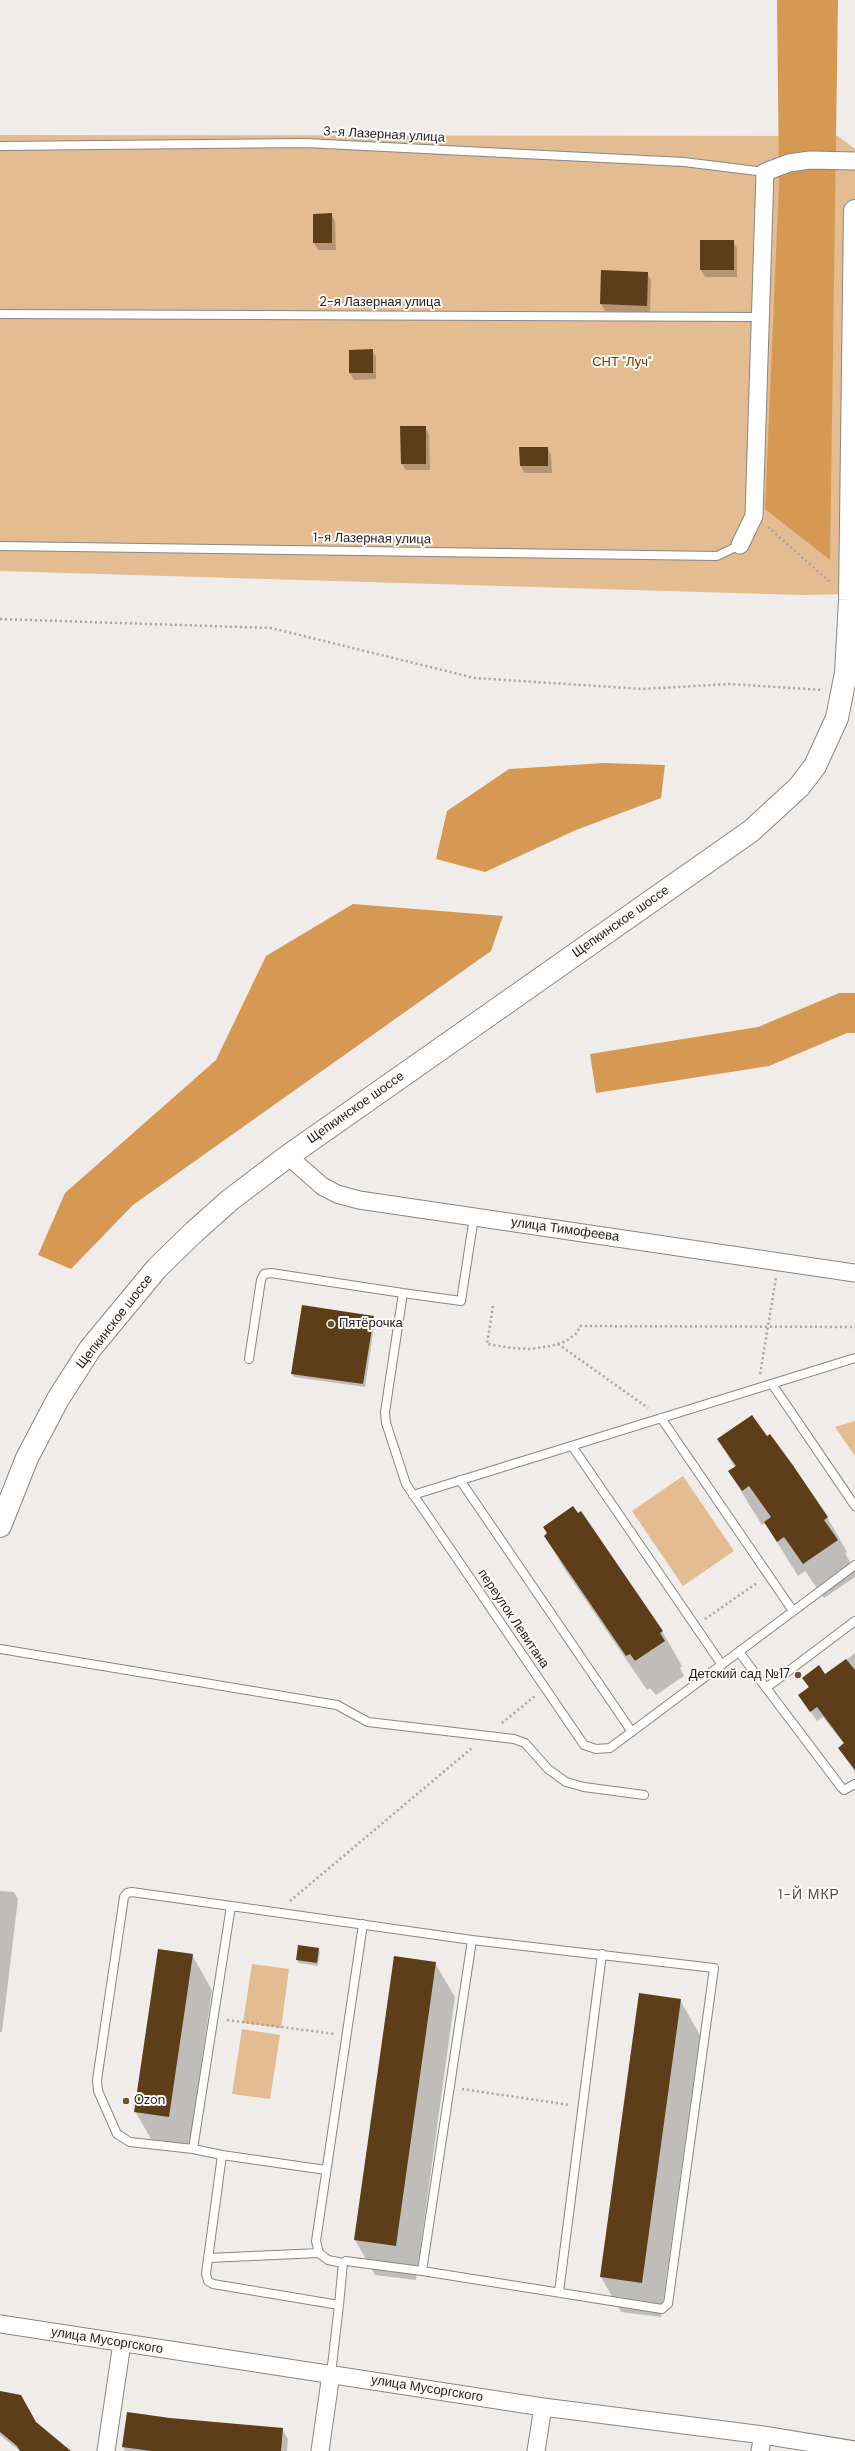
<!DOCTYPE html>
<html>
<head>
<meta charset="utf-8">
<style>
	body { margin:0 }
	canvas { display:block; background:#efece9 }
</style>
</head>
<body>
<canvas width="855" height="2451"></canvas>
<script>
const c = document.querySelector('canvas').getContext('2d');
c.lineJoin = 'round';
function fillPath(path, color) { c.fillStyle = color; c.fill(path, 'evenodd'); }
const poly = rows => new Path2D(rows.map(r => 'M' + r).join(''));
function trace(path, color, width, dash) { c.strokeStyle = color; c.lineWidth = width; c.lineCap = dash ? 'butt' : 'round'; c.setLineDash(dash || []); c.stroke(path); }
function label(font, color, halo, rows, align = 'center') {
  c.font = font + ' "DM Sans",sans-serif'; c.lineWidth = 4; c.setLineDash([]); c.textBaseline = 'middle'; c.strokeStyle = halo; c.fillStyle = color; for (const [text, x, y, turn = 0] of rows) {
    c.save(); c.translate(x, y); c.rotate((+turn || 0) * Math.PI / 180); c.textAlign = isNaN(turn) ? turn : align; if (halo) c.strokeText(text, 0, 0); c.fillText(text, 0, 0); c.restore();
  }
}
fillPath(poly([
	[0,135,838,136,855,149,855,594,802,595,0,571],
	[855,1421,855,1456,835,1427],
	[683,1476,734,1551,683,1586,632,1511],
	[252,1964,289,1969,281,2028,243,2023],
	[242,2029,280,2035,270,2099,232,2094]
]), '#e3bc92');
fillPath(poly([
	[777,0,838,0,830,560,765,509,779,184],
	[604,763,665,765,661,798,576,830,485,872,436,859,447,811,509,769],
	[353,904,503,916,491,951,133,1205,71,1269,38,1255,65,1193,216,1060,266,956],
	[839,993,855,993,855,1033,847,1033,769,1066,596,1093,590,1054,758,1027]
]), '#d69953');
fillPath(poly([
	[331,214,335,221,336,250,318,250,314,243,314,215],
	[733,241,737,248,737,277,705,277,701,270],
	[602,271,647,273,651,280,650,313,605,311,601,304],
	[372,350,376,357,376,379,354,380,350,373],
	[425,427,429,434,430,470,406,470,402,464],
	[520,448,547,448,551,455,552,473,524,473,521,466],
	[373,1317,375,1320,365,1387,294,1377,292,1373],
	[718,1439,827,1517,847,1552,845,1553,855,1571,855,1577,824,1598,805,1571,798,1576,765,1523,762,1525,750,1506,730,1472,735,1468],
	[545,1536,662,1631,682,1666,680,1668,684,1676,656,1695,650,1688,647,1690,565,1570],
	[855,1653,855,1772,839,1748,844,1744,823,1717,817,1721,799,1695,809,1688,803,1678,825,1676],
	[0,1891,14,1892,18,1899,2,2032,0,2032],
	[318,1949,320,1952,318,1966,299,1963,297,1960],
	[192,1955,212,1990,189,2151,155,2146,135,2111],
	[435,1963,455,1997,416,2280,375,2275,355,2240],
	[640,1994,680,2000,700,2035,661,2317,621,2312,601,2277],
	[0,2392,35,2423,62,2451,20,2451,0,2435],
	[128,2413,170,2419,282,2429,288,2439,287,2451,125,2451,123,2447]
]), '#0003');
fillPath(poly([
	[332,213,332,243,313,243,313,214],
	[700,240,734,240,734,270,700,270],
	[601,270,648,272,647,306,600,304],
	[373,349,373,373,349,373,349,350],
	[400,426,426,426,426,464,401,464],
	[519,447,548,447,548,466,520,466],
	[302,1305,374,1316,363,1384,291,1374],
	[752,1415,767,1436,770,1434,792,1464,828,1517,824,1520,838,1540,803,1564,784,1537,777,1542,764,1522,771,1517,749,1486,742,1491,728,1471,736,1466,717,1439],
	[573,1506,578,1513,581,1511,663,1631,660,1633,665,1641,635,1661,630,1654,626,1656,544,1536,547,1533,543,1527],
	[846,1659,855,1670,855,1770,838,1748,844,1743,817,1707,810,1712,798,1695,809,1687,802,1678,819,1665,825,1674],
	[298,1945,319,1948,317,1963,296,1960],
	[158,1949,193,1954,169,2117,134,2112],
	[394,1956,436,1962,396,2246,354,2240],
	[639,1993,681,1999,642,2283,600,2277],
	[0,2391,21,2395,36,2422,71,2451,20,2451,17,2446,0,2432],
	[127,2412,170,2418,283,2428,281,2451,151,2451,122,2447]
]), '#5d3e18');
const service = poly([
	[0,146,305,143,684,162,765,172],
	[0,314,759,317],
	[0,546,717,556,740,545],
	[474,1217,461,1301,403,1293,385,1412,386,1423,406,1484,584,1745,596,1749,610,1748,855,1565],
	[249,1359,261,1280,264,1274,271,1273,403,1293],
	[772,1384,855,1506],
	[661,1418,793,1611],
	[572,1446,722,1665],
	[460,1480,632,1732],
	[413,1495,855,1358],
	[0,1649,337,1705,368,1722,514,1739,525,1743,548,1769,566,1782,584,1787,644,1795],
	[739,1652,841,1787,844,1790,855,1784],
	[766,1688,855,1621],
	[193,2149,231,1906],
	[222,2155,326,2170],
	[208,2258,319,2253],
	[346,2261,422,2271,472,1940],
	[559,2292,602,1954],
	[339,2305,343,2263,328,2260,319,2253,316,2241,363,1924],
	[331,2374,339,2305,213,2284,208,2281,206,2274,222,2155,193,2149,130,2142,117,2134,98,2091,97,2080,124,1897,127,1893,132,1892,472,1940,714,1968,668,2304,662,2309,422,2271]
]);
const minor = poly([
	[740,545,754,516,765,172,789,163,810,160,855,161],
	[288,1156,322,1186,337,1194,359,1200,855,1273],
	[0,2324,543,2407,763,2435,855,2450],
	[106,2451,122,2343],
	[320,2451,331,2374],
	[536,2451,543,2407],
	[760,2451,763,2435]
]);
const secondary = poly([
	[0,1526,27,1458,58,1399,90,1349,157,1268,194,1232,230,1200,288,1156,751,831,799,787,815,766,837,718,846,673,850,600,855,211]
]);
trace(service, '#898683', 10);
trace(minor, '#898683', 19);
trace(secondary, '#898683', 24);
trace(poly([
	[768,527,830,582],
	[0,619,271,628,475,678,643,689,730,684,823,690],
	[493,1306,487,1344,512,1348,530,1349,551,1346,566,1341,577,1333,580,1326,855,1327],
	[558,1344,648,1408],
	[760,1374,776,1278],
	[705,1619,757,1583],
	[502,1723,535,1696],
	[290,1901,472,1748],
	[227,2020,335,2034],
	[462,2089,570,2105]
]), '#a7a5a2', 2.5, [2, 3]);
trace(service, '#fff', 8);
trace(minor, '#fff', 17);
trace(secondary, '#fff', 22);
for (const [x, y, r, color] of [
	[331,1324,4,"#725028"],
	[798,1675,4,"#725028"],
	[126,2101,4,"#725028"]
]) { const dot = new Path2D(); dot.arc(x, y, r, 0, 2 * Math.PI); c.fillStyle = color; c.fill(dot); trace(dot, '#fdfaf7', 1.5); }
label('13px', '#201f1e', '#fdfaf7', [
	["3-я Лазерная улица",384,135,3],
	["2-я Лазерная улица",380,303],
	["1-я Лазерная улица",372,539,1],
	["Щепкинское шоссе",621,922,-35],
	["Щепкинское шоссе",356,1108,-35],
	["улица Тимофеева",565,1230,8],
	["Щепкинское шоссе",115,1322,-52],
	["переулок Левитана",513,1619,56],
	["улица Мусоргского",107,2341,9],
	["улица Мусоргского",427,2389,9]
]);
label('13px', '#684005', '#fdfaf7', [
	["СНТ \"Луч\"",622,363]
]);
label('13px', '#201f1e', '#fdfaf7', [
	["Пятёрочка",339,1324],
	["Детский сад №17",790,1675,"right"],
	["Ozon",134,2101]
], 'left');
c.letterSpacing = '1px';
label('14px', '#504d4b', '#fdfaf7', [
	["1-Й МКР",809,1895]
]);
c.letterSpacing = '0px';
</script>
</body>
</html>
